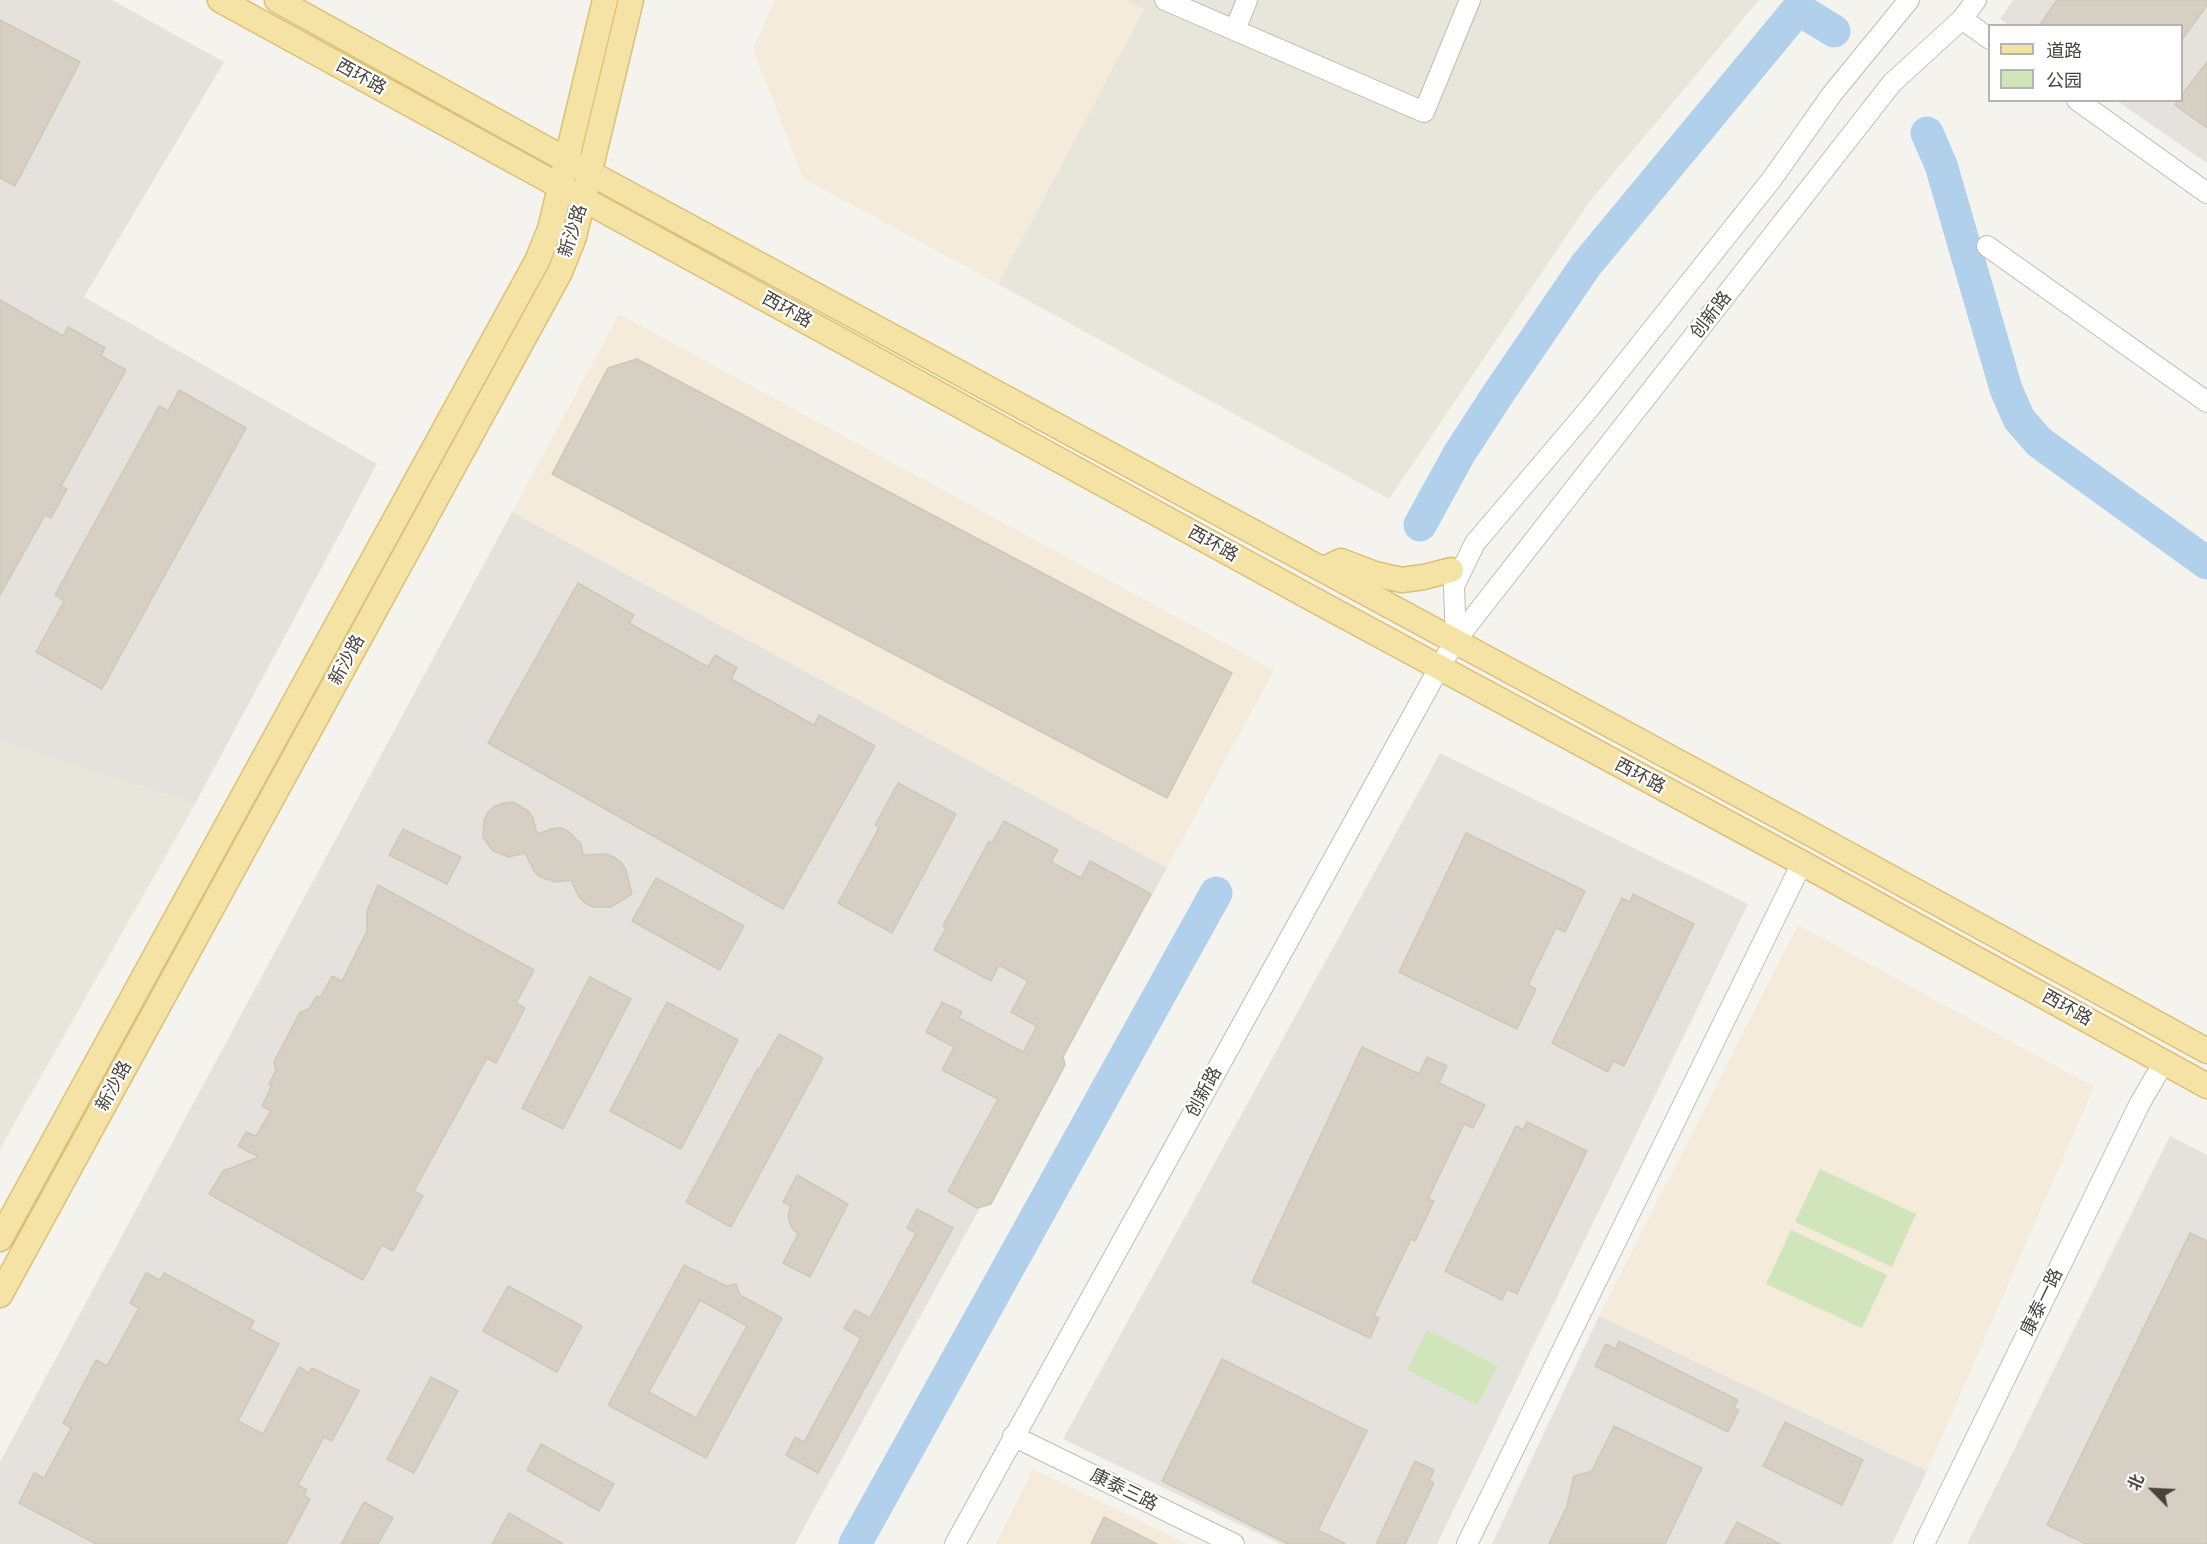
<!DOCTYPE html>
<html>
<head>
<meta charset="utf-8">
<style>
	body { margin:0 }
	#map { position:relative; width:2207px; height:1544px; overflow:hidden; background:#f5f3ed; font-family:Raleway,"Noto Sans SC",sans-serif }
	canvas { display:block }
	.legend { position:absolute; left:1988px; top:24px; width:195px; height:78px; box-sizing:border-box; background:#fff; border:2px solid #b6b4b1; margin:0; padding:8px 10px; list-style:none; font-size:18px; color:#49443b }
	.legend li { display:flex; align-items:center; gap:12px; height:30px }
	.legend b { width:30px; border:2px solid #b6b4b1 }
	.north { position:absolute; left:2123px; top:1460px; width:60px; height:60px; -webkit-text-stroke:4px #fff; paint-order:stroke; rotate:294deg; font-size:16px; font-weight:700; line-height:24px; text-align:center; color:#49443b }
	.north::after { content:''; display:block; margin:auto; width:21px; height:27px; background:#49443b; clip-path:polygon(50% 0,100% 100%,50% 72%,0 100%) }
</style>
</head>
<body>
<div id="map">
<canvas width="2207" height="1544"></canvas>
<ul class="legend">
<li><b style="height:8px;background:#f5e2a5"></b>道路</li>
<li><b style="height:16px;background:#d0e5ba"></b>公园</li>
</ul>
<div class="north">北</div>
</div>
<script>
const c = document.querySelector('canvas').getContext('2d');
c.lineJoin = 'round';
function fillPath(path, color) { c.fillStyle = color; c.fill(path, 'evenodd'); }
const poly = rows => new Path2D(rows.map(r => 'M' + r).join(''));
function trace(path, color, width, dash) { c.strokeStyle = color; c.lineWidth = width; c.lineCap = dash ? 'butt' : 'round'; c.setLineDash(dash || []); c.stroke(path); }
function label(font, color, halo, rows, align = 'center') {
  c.font = font + ' Raleway,"Noto Sans SC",sans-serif'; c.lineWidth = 4.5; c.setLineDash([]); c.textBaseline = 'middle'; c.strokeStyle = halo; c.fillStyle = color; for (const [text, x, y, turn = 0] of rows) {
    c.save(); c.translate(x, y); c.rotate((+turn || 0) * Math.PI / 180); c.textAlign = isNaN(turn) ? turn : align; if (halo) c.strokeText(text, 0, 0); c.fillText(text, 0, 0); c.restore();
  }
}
fillPath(poly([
	[1126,0,1759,0,1590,201,1389,499,998,284,1144,9],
	[0,741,195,804,0,1149]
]), '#e8e5db');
fillPath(poly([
	[775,0,1126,0,1144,9,998,284,803,178,753,49],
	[619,314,1274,670,1167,868,512,512],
	[1798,925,2094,1087,1927,1471,1599,1316],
	[1033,1469,1187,1544,996,1544]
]), '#f4ebdb');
fillPath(poly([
	[0,0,112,0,224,62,84,297,377,464,195,804,0,741],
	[2013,0,2207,0,2207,163,2117,101,2182,100,2182,26,2010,26,2000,19],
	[512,512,1167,868,795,1544,0,1544,0,1462],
	[1440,753,1748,904,1437,1544,1280,1544,1063,1439],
	[2170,1136,2207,1155,2207,1544,1967,1544],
	[1599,1316,1927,1471,1892,1544,1492,1544]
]), '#e5e2de');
fillPath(poly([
	[1820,1169,1916,1214,1892,1267,1795,1222],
	[1791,1230,1887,1275,1862,1328,1766,1284],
	[1427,1330,1498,1366,1477,1405,1407,1370]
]), '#d0e5ba');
trace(poly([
	[1798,9,1802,0]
]), '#b0d0eb', 5);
trace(poly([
	[1927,133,1941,165,2006,389,2019,419,2039,442,2207,563],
	[1420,525,1459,454,1498,394,1586,265,1798,9,1834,31],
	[855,1544,1216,893]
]), '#b0d0eb', 33);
const building = poly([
	[2057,0,2207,0,2207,5,2181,41,2181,26,2039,26,2057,0],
	[0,20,80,62,15,186,0,178,0,20],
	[2207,62,2207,128,2175,105,2178,100,2181,100,2181,96,2207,62],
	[0,300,63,336,68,327,105,348,101,356,126,370,61,486,67,489,51,518,45,515,0,595,0,300],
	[637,359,1232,673,1167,798,552,474,608,368,637,359],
	[179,390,246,428,102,689,36,652,64,601,55,595,159,406,168,411,179,390],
	[578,583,634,615,629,623,708,667,715,655,737,668,731,679,814,725,819,715,875,746,783,909,488,743,578,583],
	[898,783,956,814,892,933,838,903,879,828,875,825,898,783],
	[513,802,528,811,533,818,537,834,551,829,560,828,568,831,581,844,583,855,605,854,614,857,621,862,626,870,632,894,611,907,593,907,585,903,579,897,571,880,556,882,540,877,534,871,525,853,509,857,493,851,483,837,484,820,488,812,495,806,504,803,513,802],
	[1004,821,1058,850,1051,862,1081,878,1090,861,1151,894,1063,1057,1065,1065,991,1204,977,1208,948,1191,998,1099,942,1070,954,1047,926,1032,942,1002,962,1012,959,1018,1023,1052,1037,1026,1011,1012,1028,981,999,965,991,981,934,950,946,928,943,926,989,841,992,843,1004,821],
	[403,829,461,857,447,884,389,855,403,829],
	[1466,833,1585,891,1565,932,1556,928,1528,985,1536,989,1517,1029,1399,972,1466,833],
	[656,878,744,926,720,970,632,921,656,878],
	[378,885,534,970,516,1003,525,1008,496,1063,487,1058,414,1191,423,1196,393,1251,382,1245,363,1280,209,1194,223,1171,259,1157,238,1146,246,1132,256,1136,271,1111,262,1106,272,1085,269,1084,276,1070,274,1062,300,1012,309,1009,317,996,320,998,332,976,342,981,367,931,367,911,378,885],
	[1633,894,1694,924,1624,1066,1613,1061,1608,1072,1552,1043,1622,898,1630,902,1633,894],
	[590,977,631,999,563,1129,522,1108,590,977],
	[667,1002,738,1040,681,1149,610,1111,667,1002],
	[779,1034,823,1058,731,1227,686,1202,758,1068,759,1069,779,1034],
	[1362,1047,1419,1074,1427,1057,1447,1066,1439,1083,1485,1105,1473,1128,1464,1124,1428,1199,1434,1201,1415,1241,1411,1239,1374,1316,1379,1318,1370,1338,1252,1282,1362,1047],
	[1527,1122,1587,1151,1517,1294,1507,1289,1502,1300,1445,1271,1516,1126,1523,1130,1527,1122],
	[797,1175,848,1204,810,1277,783,1263,798,1234,791,1227,788,1216,791,1206,783,1202,797,1175],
	[917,1209,953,1228,818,1473,786,1455,795,1437,804,1442,861,1338,844,1328,855,1310,870,1318,916,1233,907,1228,917,1209],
	[2190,1233,2207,1241,2207,1544,2086,1544,2047,1525,2190,1233],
	[684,1265,726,1286,736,1284,740,1295,782,1318,706,1458,608,1405,684,1265],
	[700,1300,747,1326,696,1418,649,1392,700,1300],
	[146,1273,160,1280,164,1273,254,1321,250,1329,279,1344,238,1421,263,1434,299,1367,309,1373,312,1368,359,1391,332,1441,324,1437,298,1485,307,1490,304,1496,310,1499,286,1544,96,1544,19,1503,34,1473,44,1478,71,1428,63,1423,96,1360,107,1366,139,1308,130,1303,146,1273],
	[508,1286,582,1326,557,1372,483,1331,508,1286],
	[1619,1341,1738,1400,1734,1408,1739,1410,1728,1432,1595,1366,1606,1344,1615,1349,1619,1341],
	[1222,1359,1367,1431,1318,1530,1346,1544,1288,1544,1162,1481,1222,1359],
	[431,1377,458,1391,414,1473,387,1459,431,1377],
	[1785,1422,1863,1460,1842,1505,1763,1466,1785,1422],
	[1614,1426,1702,1468,1665,1544,1549,1544,1567,1506,1574,1476,1592,1471,1614,1426],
	[541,1444,614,1484,599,1511,527,1470,541,1444],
	[1415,1461,1434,1470,1429,1481,1434,1483,1405,1544,1376,1544,1415,1461],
	[364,1502,393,1518,378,1544,341,1544,364,1502],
	[509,1513,563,1544,492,1544,509,1513],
	[1104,1517,1157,1544,1091,1544,1104,1517],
	[1737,1522,1780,1544,1725,1544,1737,1522]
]);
fillPath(building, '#d6cfc3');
trace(building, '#d0c7b7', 1.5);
const minor = poly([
	[1165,0,1424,112,1470,0],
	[1962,19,1990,39],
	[1235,30,1247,0],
	[2077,100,2207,193],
	[1987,246,2207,402],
	[1456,640,1454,586,1475,543,1588,410,1651,331,1772,179,1832,94,1909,0],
	[1013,1436,1234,1544],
	[955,1544,1439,668,1456,640,1892,83,1962,19,1976,0],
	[1467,1544,1802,863],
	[1924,1544,2140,1103,2164,1062]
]);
const major = poly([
	[220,0,1320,603,1802,863,2207,1086],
	[277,0,590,173,1815,836,2207,1051],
	[1324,569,1341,561,1375,574,1402,580,1424,577,1451,570],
	[0,1239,537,261,550,229,605,0],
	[0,1295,560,272,574,237,631,0]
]);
trace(minor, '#c0bbb0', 22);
trace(major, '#dac176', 27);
trace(minor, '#fff', 20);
trace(major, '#f5e2a5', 24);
label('18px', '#49443b', '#fff', [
	["西环路",361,77,29],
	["新沙路",573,231,-72],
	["西环路",787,310,29],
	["创新路",1711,315,-52],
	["西环路",1213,544,29],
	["新沙路",347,660,-61],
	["西环路",1640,776,28],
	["西环路",2067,1008,29],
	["新沙路",114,1086,-61],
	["创新路",1204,1092,-61],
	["康泰一路",2042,1302,-64],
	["康泰三路",1124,1490,26]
]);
</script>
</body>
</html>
